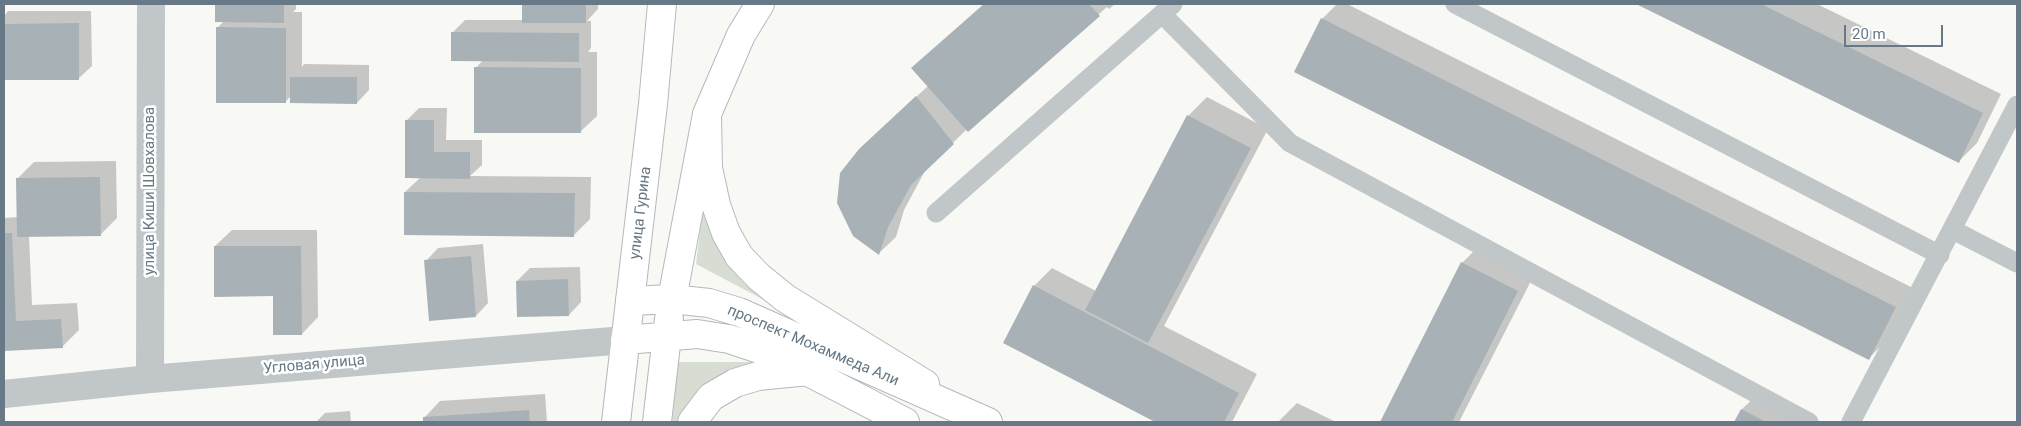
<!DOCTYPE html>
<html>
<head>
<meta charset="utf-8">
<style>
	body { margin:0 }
	#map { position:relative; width:2021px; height:426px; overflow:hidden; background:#f8f8f5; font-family:Roboto,sans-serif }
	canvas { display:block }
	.frame { position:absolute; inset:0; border:5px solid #677986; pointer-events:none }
	.scale { position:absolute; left:1844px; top:25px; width:99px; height:22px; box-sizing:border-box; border:2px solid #677986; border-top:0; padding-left:6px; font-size:15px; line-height:18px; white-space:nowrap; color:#677986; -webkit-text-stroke:4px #fff; paint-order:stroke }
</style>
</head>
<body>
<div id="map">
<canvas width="2021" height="426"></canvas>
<div class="frame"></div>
<div class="scale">20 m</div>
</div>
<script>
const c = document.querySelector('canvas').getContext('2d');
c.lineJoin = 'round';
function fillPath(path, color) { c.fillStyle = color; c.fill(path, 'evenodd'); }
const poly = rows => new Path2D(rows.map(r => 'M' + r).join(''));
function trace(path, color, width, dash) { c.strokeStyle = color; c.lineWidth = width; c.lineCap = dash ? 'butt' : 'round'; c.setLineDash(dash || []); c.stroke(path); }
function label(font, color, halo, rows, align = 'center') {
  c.font = font + ' Roboto,sans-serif'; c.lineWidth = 5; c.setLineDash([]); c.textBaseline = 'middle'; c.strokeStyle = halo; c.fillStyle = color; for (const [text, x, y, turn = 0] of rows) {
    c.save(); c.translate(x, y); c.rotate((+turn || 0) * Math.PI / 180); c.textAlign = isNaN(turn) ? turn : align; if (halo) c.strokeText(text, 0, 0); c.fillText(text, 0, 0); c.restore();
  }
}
fillPath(poly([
	[703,207,819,329,696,264],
	[678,362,767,362,680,422,672,422]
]), '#d8ddd4');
fillPath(poly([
	[217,4,296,4,296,9,293,12,302,12,302,67,304,64,369,65,369,90,357,103,291,96,285,102,217,28,224,21,217,21],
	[523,4,598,4,598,9,587,21,591,21,591,48,588,52,597,52,597,116,580,132,476,68,483,60,452,33,465,20,523,20],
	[984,4,1115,4,1109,9,1107,7,967,129,926,169,904,210,896,237,879,253,877,133,928,86,913,68],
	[1337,4,1347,4,1913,288,1887,340,1868,359,1322,19],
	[1639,4,1817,4,2001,94,1977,143,1959,161],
	[8,11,91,11,92,66,79,78,4,79,4,16],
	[1207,97,1268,129,1164,326,1257,374,1232,422,1158,422,1004,343,1034,286,1052,268,1096,291,1188,116],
	[419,108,447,108,446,140,482,140,482,165,470,176,591,177,590,219,574,235,405,192,421,177,406,121],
	[116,161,117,218,100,235,29,236,32,305,77,303,79,330,62,347,4,350,4,218,18,217,17,179,34,162],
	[232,230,317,230,318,317,302,334,274,295,215,246],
	[483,244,488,303,476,316,426,261,438,248],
	[1478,247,1534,275,1459,422,1381,422,1462,263],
	[580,267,581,302,569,315,517,281,530,268],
	[1759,393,1807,422,1735,422,1742,409],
	[545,394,547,422,424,422,424,418,440,401],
	[1297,403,1336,422,1278,422],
	[350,411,351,422,316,422,325,413]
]), '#0003');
fillPath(poly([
	[215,4,284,4,284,23,215,22],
	[522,4,586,4,586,23,522,23],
	[984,4,1089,4,1100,16,968,132,911,68],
	[1636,4,1761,4,1983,113,1959,163],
	[1321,18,1896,307,1869,360,1294,72],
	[79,23,79,80,4,80,4,24],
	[216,27,286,28,286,103,216,103],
	[451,32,579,33,579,62,451,61],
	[474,67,581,68,581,133,474,133],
	[290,77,357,77,357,104,290,103],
	[916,96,954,144,911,185,888,227,879,255,853,236,837,203,840,173,859,149],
	[1187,115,1251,148,1148,343,1085,310],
	[405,120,434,120,434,152,470,152,470,179,405,178],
	[100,177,101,236,17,237,16,178],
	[404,192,575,193,574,237,404,235],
	[4,233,12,233,16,321,61,319,63,348,4,351],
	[214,246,301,246,302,335,273,335,273,296,214,297],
	[471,256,476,317,429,321,424,260],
	[1461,262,1518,291,1452,422,1380,422],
	[568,279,569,316,517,317,516,281],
	[1033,285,1239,393,1224,422,1155,422,1003,343],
	[1741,409,1766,422,1734,422],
	[529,410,530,422,423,422,423,417]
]), '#a8b1b6');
const secondary = poly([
	[707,114,708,168,716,205,726,233,739,256,759,277,785,298,925,384],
	[672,299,707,114,741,35,760,4],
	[630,301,653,104,662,4]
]);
const primary = poly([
	[625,340,697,334,729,339,774,354,905,422],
	[616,422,630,301,672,299,709,303,739,312,988,422],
	[657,422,669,319],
	[692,422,711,397,735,383,758,376,808,371]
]);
trace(secondary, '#b4babe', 30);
trace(primary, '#b3b8bc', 30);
trace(poly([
	[1455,4,1940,255],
	[1162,14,1290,143,1809,422],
	[936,213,1173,4],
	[1953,230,2017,263],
	[1851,422,2017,105]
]), '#c1c6c9', 19);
trace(poly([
	[150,379,151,4],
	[4,394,150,379,625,340]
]), '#c1c6c9', 28);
trace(secondary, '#fff', 28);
trace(primary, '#fff', 28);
label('15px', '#677986', '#fff', [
	["улица Киши Шовхалова",150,191,-90],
	["улица Гурина",641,213,-83],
	["проспект Мохаммеда Али",813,346,23],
	["Угловая улица",314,365,-5]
]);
</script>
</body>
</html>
